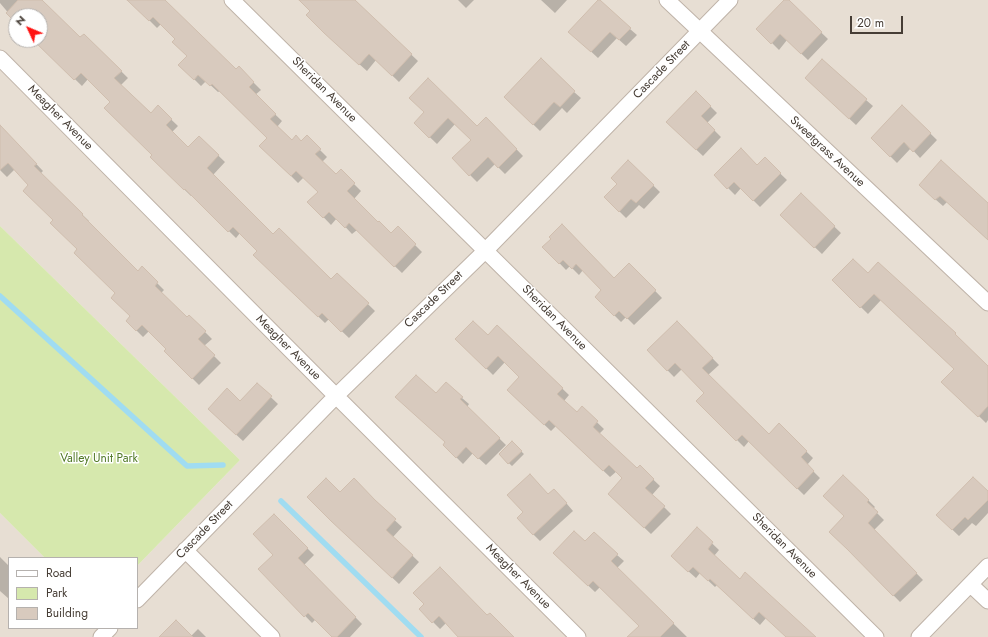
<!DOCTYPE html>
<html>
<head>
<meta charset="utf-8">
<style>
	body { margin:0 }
	#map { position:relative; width:988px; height:637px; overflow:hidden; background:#f3ede6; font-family:Jost,sans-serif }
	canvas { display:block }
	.legend { position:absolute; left:8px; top:557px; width:130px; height:72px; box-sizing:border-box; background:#fff; border:1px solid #b5b1ae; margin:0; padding:5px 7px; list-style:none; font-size:12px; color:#463d35 }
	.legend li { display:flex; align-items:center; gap:8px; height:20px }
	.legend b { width:20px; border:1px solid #b5b1ae }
	.north { position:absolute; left:8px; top:8px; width:40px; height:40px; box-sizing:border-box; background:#fff; border:1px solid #b5b1ae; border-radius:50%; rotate:314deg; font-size:11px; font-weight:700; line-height:16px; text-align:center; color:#463d35 }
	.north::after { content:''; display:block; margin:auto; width:14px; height:18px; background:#fe1412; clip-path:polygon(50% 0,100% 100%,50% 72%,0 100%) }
	.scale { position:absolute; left:850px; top:16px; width:53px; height:18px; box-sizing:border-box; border:2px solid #463d35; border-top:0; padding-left:5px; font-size:12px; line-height:14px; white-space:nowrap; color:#463d35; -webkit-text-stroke:3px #fff; paint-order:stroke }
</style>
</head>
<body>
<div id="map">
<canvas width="988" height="637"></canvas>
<ul class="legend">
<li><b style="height:5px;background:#fff"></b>Road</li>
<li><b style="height:11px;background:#d6e8ad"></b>Park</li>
<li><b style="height:11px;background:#d8cabe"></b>Building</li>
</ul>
<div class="north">N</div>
<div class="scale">20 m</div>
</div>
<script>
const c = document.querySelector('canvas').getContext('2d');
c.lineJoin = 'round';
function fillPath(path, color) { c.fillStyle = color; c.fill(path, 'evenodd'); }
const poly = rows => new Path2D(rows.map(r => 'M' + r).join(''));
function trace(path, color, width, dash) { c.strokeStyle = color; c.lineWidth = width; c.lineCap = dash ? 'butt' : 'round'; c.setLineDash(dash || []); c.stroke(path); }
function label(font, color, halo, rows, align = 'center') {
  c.font = font + ' Jost,sans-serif'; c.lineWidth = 3; c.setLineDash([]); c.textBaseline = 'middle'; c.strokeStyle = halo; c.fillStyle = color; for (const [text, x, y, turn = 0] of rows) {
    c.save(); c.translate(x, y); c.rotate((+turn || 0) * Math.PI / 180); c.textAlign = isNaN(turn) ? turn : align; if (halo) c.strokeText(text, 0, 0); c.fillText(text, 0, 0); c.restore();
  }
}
fillPath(poly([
	[0,0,988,0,988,637,0,637,0,513,45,558,9,558,9,628,137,628,137,566,240,460,0,226],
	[16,16,40,16,40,40,16,40]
]), '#e7ded3');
fillPath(poly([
	[0,226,240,460,137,566,137,558,45,558,0,513]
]), '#d6e8ad');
fillPath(poly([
	[0,0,41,0,80,39,84,35,128,78,120,86,151,115,158,107,178,126,172,132,188,148,199,137,225,162,213,175,273,235,331,280,337,274,375,311,349,338,329,319,325,323,254,255,258,251,240,233,236,238,192,195,191,196,151,157,153,155,112,102,88,79,82,86,35,40,40,40,40,16,16,16,16,22,0,3],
	[129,0,164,0,236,71,239,68,261,90,255,95,282,121,277,127,292,141,302,142,307,137,327,157,322,162,336,176,341,171,361,191,354,199,378,224,391,234,398,228,422,252,402,273,357,230,352,234,337,218,331,225,309,202,320,192,304,177,298,183,261,146,268,138,220,91,218,92,206,81,201,86,187,72,188,56,176,39,161,24,157,28],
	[301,0,352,0,366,12,418,61,399,82,376,60,367,71,332,40,311,11],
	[458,0,474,0,466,8],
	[541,0,567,0,555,13],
	[786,0,787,0,828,39,808,60,787,40,779,50,758,29],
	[630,29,637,35,626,46,617,38,598,58,570,32],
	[806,78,866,100,873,106,856,125],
	[574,92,581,98,567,113,562,108,540,131,505,97],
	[696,92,717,113,707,123,721,137,703,156,667,122],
	[411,98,477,127,486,118,523,156,505,174,495,164,477,182,453,158,472,140,455,124,437,144,415,123,425,112],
	[902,106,937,140,920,158,911,148,897,163,872,138],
	[0,126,43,171,40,174,89,221,88,223,138,272,142,268,164,290,161,293,187,319,189,316,212,339,204,346,221,363,199,385,165,351,167,349,149,331,143,337,127,321,131,316,117,294,54,220,30,185,15,169,7,177,0,170],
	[765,159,787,180,760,207,741,188,735,195,715,175,757,166],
	[628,161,660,192,644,209,639,205,626,218,605,197,618,184],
	[927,192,988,204,988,240,947,202,943,206],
	[801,195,841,233,822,254,781,215],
	[544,247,614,279,629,264,662,298,634,325,626,317,621,322,596,297,603,290,583,270,579,275,570,266,566,270],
	[878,263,955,334,962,341,961,342,988,367,988,420,986,423,950,388,955,369,881,300,868,314,833,280,868,274],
	[677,322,719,365,708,375,769,435,779,425,813,458,807,465,820,478,804,495,749,441,744,447,698,401,706,393,682,369,674,377,648,350],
	[497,326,569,395,564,401,577,413,582,408,604,429,599,434,637,470,640,467,660,486,652,495,671,514,651,534,609,494,624,478,617,471,610,477,556,426,551,431,515,397,520,377,505,362,493,375,457,339,488,336],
	[257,384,278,404,243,441,216,416,240,402],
	[436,394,462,398,469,404,467,407,506,445,486,465,473,453,463,464,444,445,446,442],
	[512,443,524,454,512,466,500,455],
	[340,493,376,503,402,527,393,537,419,562,399,584,339,528],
	[988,493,988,513,976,526,972,523,959,536,937,515],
	[549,495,561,497,573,511,540,541,533,534],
	[868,500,875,507,873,509,884,520,874,530,923,580,900,602,852,553,830,532],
	[274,515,314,555,304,565,362,624,350,637,334,637,316,619,312,623,260,569,274,555],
	[697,529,719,550,714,556,740,580,814,637,787,637,766,618,760,625,717,585,715,587,700,573,696,578,679,563],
	[585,543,617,555,624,561,617,568,687,637,638,637,640,626,600,587,595,592,561,560],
	[0,557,9,566,9,599,0,591],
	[420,609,487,617,513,637,467,637,446,623,440,629],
	[198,629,206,637,161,637,191,636]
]), '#0003');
trace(poly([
	[0,296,187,466,223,465],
	[281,501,421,637]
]), '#a0dcf1', 5.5);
const building = poly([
	[18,0,42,0,80,37,84,34,122,71,114,78,151,113,158,105,172,119,166,125,188,147,199,136,219,155,207,168,273,234,279,228,331,279,337,273,369,303,341,332,322,313,318,317,253,255,257,251,233,227,228,232,185,189,184,190,150,157,152,155,104,108,110,102,81,73,74,80,33,40,40,40,40,16,16,16,16,23,6,13,18,0],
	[127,0,165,0,236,69,239,66,254,82,249,87,276,114,270,119,292,140,296,135,301,141,307,135,321,149,315,154,336,174,341,169,355,183,347,191,378,222,379,221,391,233,398,226,416,244,394,267,349,223,345,228,329,212,323,218,307,202,318,192,296,171,291,176,259,146,267,138,212,84,210,86,198,75,194,80,178,65,187,56,172,42,175,39,153,17,149,21,127,0],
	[299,0,355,0,412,54,392,76,369,54,359,65,324,33,306,15,310,11,299,0],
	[598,0,600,0,631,28,619,40,610,32,591,52,568,32,598,0],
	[784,0,789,0,822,32,801,54,780,34,771,44,756,29,784,0],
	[541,58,575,91,560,107,554,102,533,125,504,97,541,58],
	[822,59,867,99,849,119,805,78,822,59],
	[428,78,477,126,486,117,517,149,498,168,488,157,469,176,452,158,471,140,448,118,429,138,414,123,424,112,409,98,428,78],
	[696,91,711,106,701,116,715,130,696,150,666,122,696,91],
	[902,105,931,133,913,152,904,142,890,157,871,138,902,105],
	[0,125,37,164,34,166,83,214,82,215,138,271,142,266,158,282,155,286,187,317,189,315,206,331,198,339,215,355,192,379,164,351,166,349,142,325,136,331,126,321,130,316,111,298,115,293,74,253,77,249,50,223,53,220,23,191,28,185,8,163,0,170,0,125],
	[741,148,757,165,765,157,781,173,753,201,734,182,727,189,714,175,741,148],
	[628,160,654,185,636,203,631,199,619,212,604,197,617,184,611,178,628,160],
	[941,160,988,203,988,240,940,196,935,200,919,185,941,160],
	[801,193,835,226,814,248,780,215,801,193],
	[562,224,614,278,629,263,656,290,627,319,619,311,614,316,595,297,601,290,576,264,572,269,563,260,559,264,542,247,551,239,549,237,562,224],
	[853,259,868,273,878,262,956,333,955,334,988,366,988,406,978,417,941,382,954,369,874,294,860,308,832,280,853,259],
	[473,321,488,335,497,325,563,388,557,394,577,412,582,406,598,421,593,427,637,468,640,465,654,479,645,488,665,506,644,528,608,494,622,478,609,465,603,471,549,420,544,425,507,390,519,377,498,356,486,369,455,339,473,321],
	[677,321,713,358,702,368,769,434,779,423,807,451,801,457,814,471,797,489,742,435,736,441,696,401,704,393,675,363,667,371,647,350,677,321],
	[416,375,436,393,446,382,463,397,460,399,500,438,478,459,466,447,456,458,443,445,445,442,395,397,416,375],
	[257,383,272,396,236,435,208,409,227,388,240,401,257,383],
	[512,441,522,451,508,464,499,454,512,441],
	[530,474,548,494,554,489,567,503,533,535,517,518,523,512,507,495,530,474],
	[843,475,869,500,867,502,878,512,868,523,917,573,893,596,847,549,829,532,844,516,823,496,843,475],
	[973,477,988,491,988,500,968,520,965,517,952,530,936,515,973,477],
	[326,478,340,492,354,478,375,500,396,519,386,530,413,555,392,578,331,521,307,497,326,478],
	[274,514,308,548,298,558,356,617,337,637,332,637,308,613,304,617,258,569,273,555,253,534,274,514],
	[697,527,713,542,708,549,740,579,745,572,816,637,786,637,759,612,753,619,710,579,708,581,693,567,688,572,671,556,697,527],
	[574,531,585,541,594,532,618,554,611,561,674,623,660,637,627,637,639,626,593,581,588,586,553,553,574,531],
	[440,567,487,615,490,613,514,637,458,637,439,616,432,623,419,609,424,604,413,593,440,567],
	[176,620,193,637,159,637,176,620]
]);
fillPath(building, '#d8cabe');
trace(building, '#d0beae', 1);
const minor = poly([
	[232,0,876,637],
	[667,0,988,303],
	[0,58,336,396,578,637],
	[185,550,272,637],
	[971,585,988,601],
	[137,600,336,396,486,250,730,0],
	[101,637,110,628],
	[919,637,988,566]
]);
trace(minor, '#bfb3a8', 17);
trace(minor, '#fff', 15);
label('12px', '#463d35', '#fff', [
	["Cascade Street",662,70,-46],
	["Sheridan Avenue",324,90,45],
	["Meagher Avenue",60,118,45],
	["Sweetgrass Avenue",827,152,43],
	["Cascade Street",434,300,-44],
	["Sheridan Avenue",554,318,45],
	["Meagher Avenue",288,348,45],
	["Cascade Street",205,530,-46],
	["Sheridan Avenue",784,546,45],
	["Meagher Avenue",518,577,45]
]);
label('12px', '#517927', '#fff', [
	["Valley Unit Park",99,459]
]);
</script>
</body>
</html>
